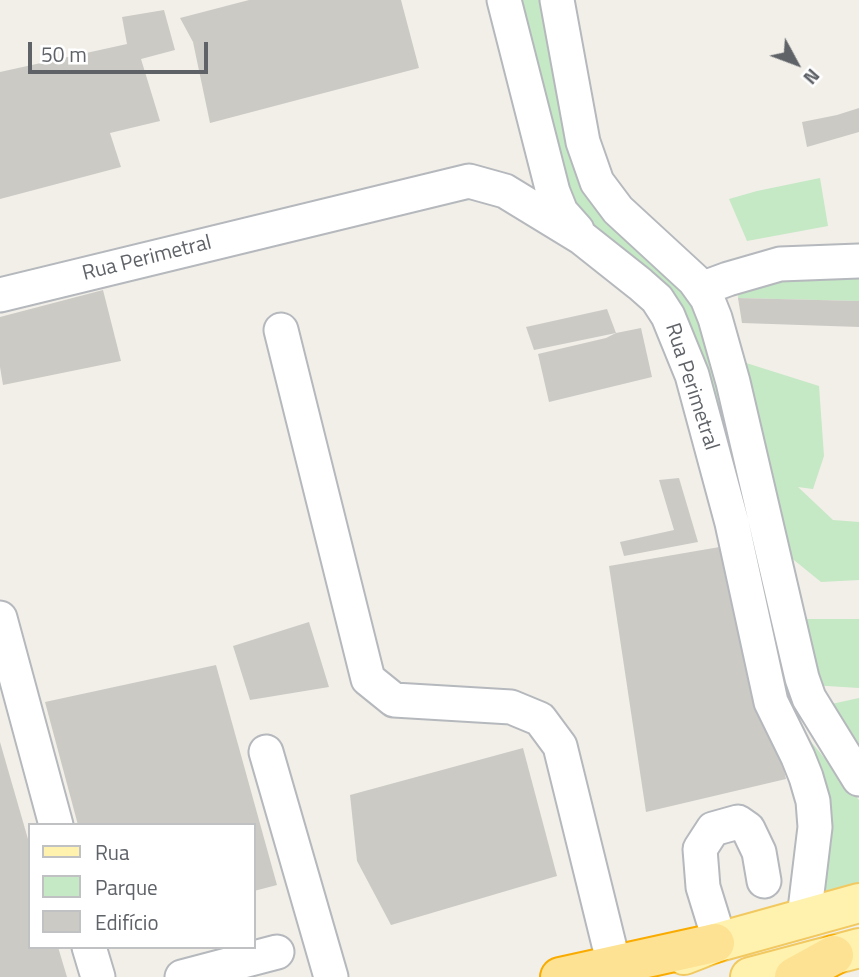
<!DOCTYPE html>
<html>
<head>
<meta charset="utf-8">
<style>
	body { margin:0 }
	#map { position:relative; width:859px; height:977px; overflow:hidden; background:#f1efe8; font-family:"Titillium Web",sans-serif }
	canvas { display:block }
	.legend { position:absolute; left:28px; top:823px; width:228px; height:126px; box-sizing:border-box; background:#fff; border:2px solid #bfc1c3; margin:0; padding:9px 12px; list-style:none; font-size:21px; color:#5f6368 }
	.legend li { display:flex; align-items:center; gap:14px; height:35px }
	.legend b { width:35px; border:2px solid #bfc1c3 }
	.north { position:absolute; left:761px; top:28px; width:70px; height:70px; -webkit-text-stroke:5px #fff; paint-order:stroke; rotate:131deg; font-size:19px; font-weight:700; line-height:28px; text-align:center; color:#5f6368 }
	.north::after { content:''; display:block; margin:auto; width:24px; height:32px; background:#5f6368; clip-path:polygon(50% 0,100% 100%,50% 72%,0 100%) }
	.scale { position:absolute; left:28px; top:42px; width:180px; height:32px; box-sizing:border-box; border:4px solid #5f6368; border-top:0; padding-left:9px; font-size:21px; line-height:24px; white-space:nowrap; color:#5f6368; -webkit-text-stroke:5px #fff; paint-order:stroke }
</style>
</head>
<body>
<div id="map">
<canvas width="859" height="977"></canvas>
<ul class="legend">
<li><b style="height:9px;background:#fff2af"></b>Rua</li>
<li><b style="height:19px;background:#c5e8c5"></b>Parque</li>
<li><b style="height:19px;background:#cccac5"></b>Edifício</li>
</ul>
<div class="north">N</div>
<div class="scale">50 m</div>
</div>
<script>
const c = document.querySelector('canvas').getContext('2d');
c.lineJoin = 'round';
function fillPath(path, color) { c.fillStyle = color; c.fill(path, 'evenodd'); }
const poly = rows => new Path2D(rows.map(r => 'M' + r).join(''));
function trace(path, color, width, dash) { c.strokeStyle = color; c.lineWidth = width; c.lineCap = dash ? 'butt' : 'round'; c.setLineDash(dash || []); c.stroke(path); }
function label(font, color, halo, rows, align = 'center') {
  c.font = font + ' "Titillium Web",sans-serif'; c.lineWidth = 5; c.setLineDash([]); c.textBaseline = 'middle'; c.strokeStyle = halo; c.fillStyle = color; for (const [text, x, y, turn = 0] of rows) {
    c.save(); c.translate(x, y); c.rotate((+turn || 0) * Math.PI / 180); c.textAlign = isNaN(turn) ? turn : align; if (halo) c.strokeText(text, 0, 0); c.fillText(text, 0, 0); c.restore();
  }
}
fillPath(poly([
	[513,0,546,0,580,184,599,206,641,237,713,330,784,709,859,800,859,891,816,903,832,840,829,805,776,719,689,332,590,235,564,196],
	[820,178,828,226,747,241,729,199,757,191],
	[859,275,859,301,738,298,740,283],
	[743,362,819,386,824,456,813,489,798,487,833,520,859,522,859,580,821,582,789,556],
	[803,619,859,619,859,688,811,685],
	[859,698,859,755,827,705]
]), '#c5e8c5');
fillPath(poly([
	[249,0,401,0,419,68,210,123,193,42,180,18],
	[164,10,175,50,141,59,160,121,110,133,121,167,0,199,0,72,127,44,122,17],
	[859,108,859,132,807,147,802,122,837,115],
	[103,290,121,361,3,385,0,367,0,317],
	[738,298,859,301,859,327,742,323],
	[607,309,616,333,641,328,652,377,549,402,538,354,606,338,616,333,534,350,526,327],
	[679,478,698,542,624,556,620,542,674,530,659,480],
	[737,544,786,779,646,812,609,566],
	[309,622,329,687,250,700,233,646],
	[216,665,277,885,254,891,254,825,78,825,45,702],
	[0,742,30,846,30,947,58,947,67,977,0,977],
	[523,748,557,876,391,925,357,861,350,795]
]), '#cccac5');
const minor = poly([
	[504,0,553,192,561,212,577,230],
	[557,0,583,142,597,182,618,210,694,280,707,298,715,318,733,382,802,678,809,698,859,779],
	[701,289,728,279,780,264,859,261],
	[0,295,469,181,505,191,582,238,640,284,657,299,668,316,692,375,732,523,771,702,798,757,806,777,813,801,815,827,804,918],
	[281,330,368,679,394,700,511,707,540,719,560,746,614,965],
	[0,618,56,825],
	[266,752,331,977],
	[720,942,703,887,700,849,713,829,738,822,748,829,759,852,764,881],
	[89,947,98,977],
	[182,977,277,952]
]);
const major = poly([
	[684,955,715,943,859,903],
	[750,977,859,948]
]);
const highway = poly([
	[560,977,715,943],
	[794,977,834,955]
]);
trace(minor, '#b5b8bc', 37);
trace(major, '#f2c960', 42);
trace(highway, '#f9ab00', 42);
trace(minor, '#fff', 33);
trace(major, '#fff2af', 38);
trace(highway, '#fde293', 38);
label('21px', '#5f6368', '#fff', [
	["Rua Perimetral",147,259,-14],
	["Rua Perimetral",691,387,72]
]);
</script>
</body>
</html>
